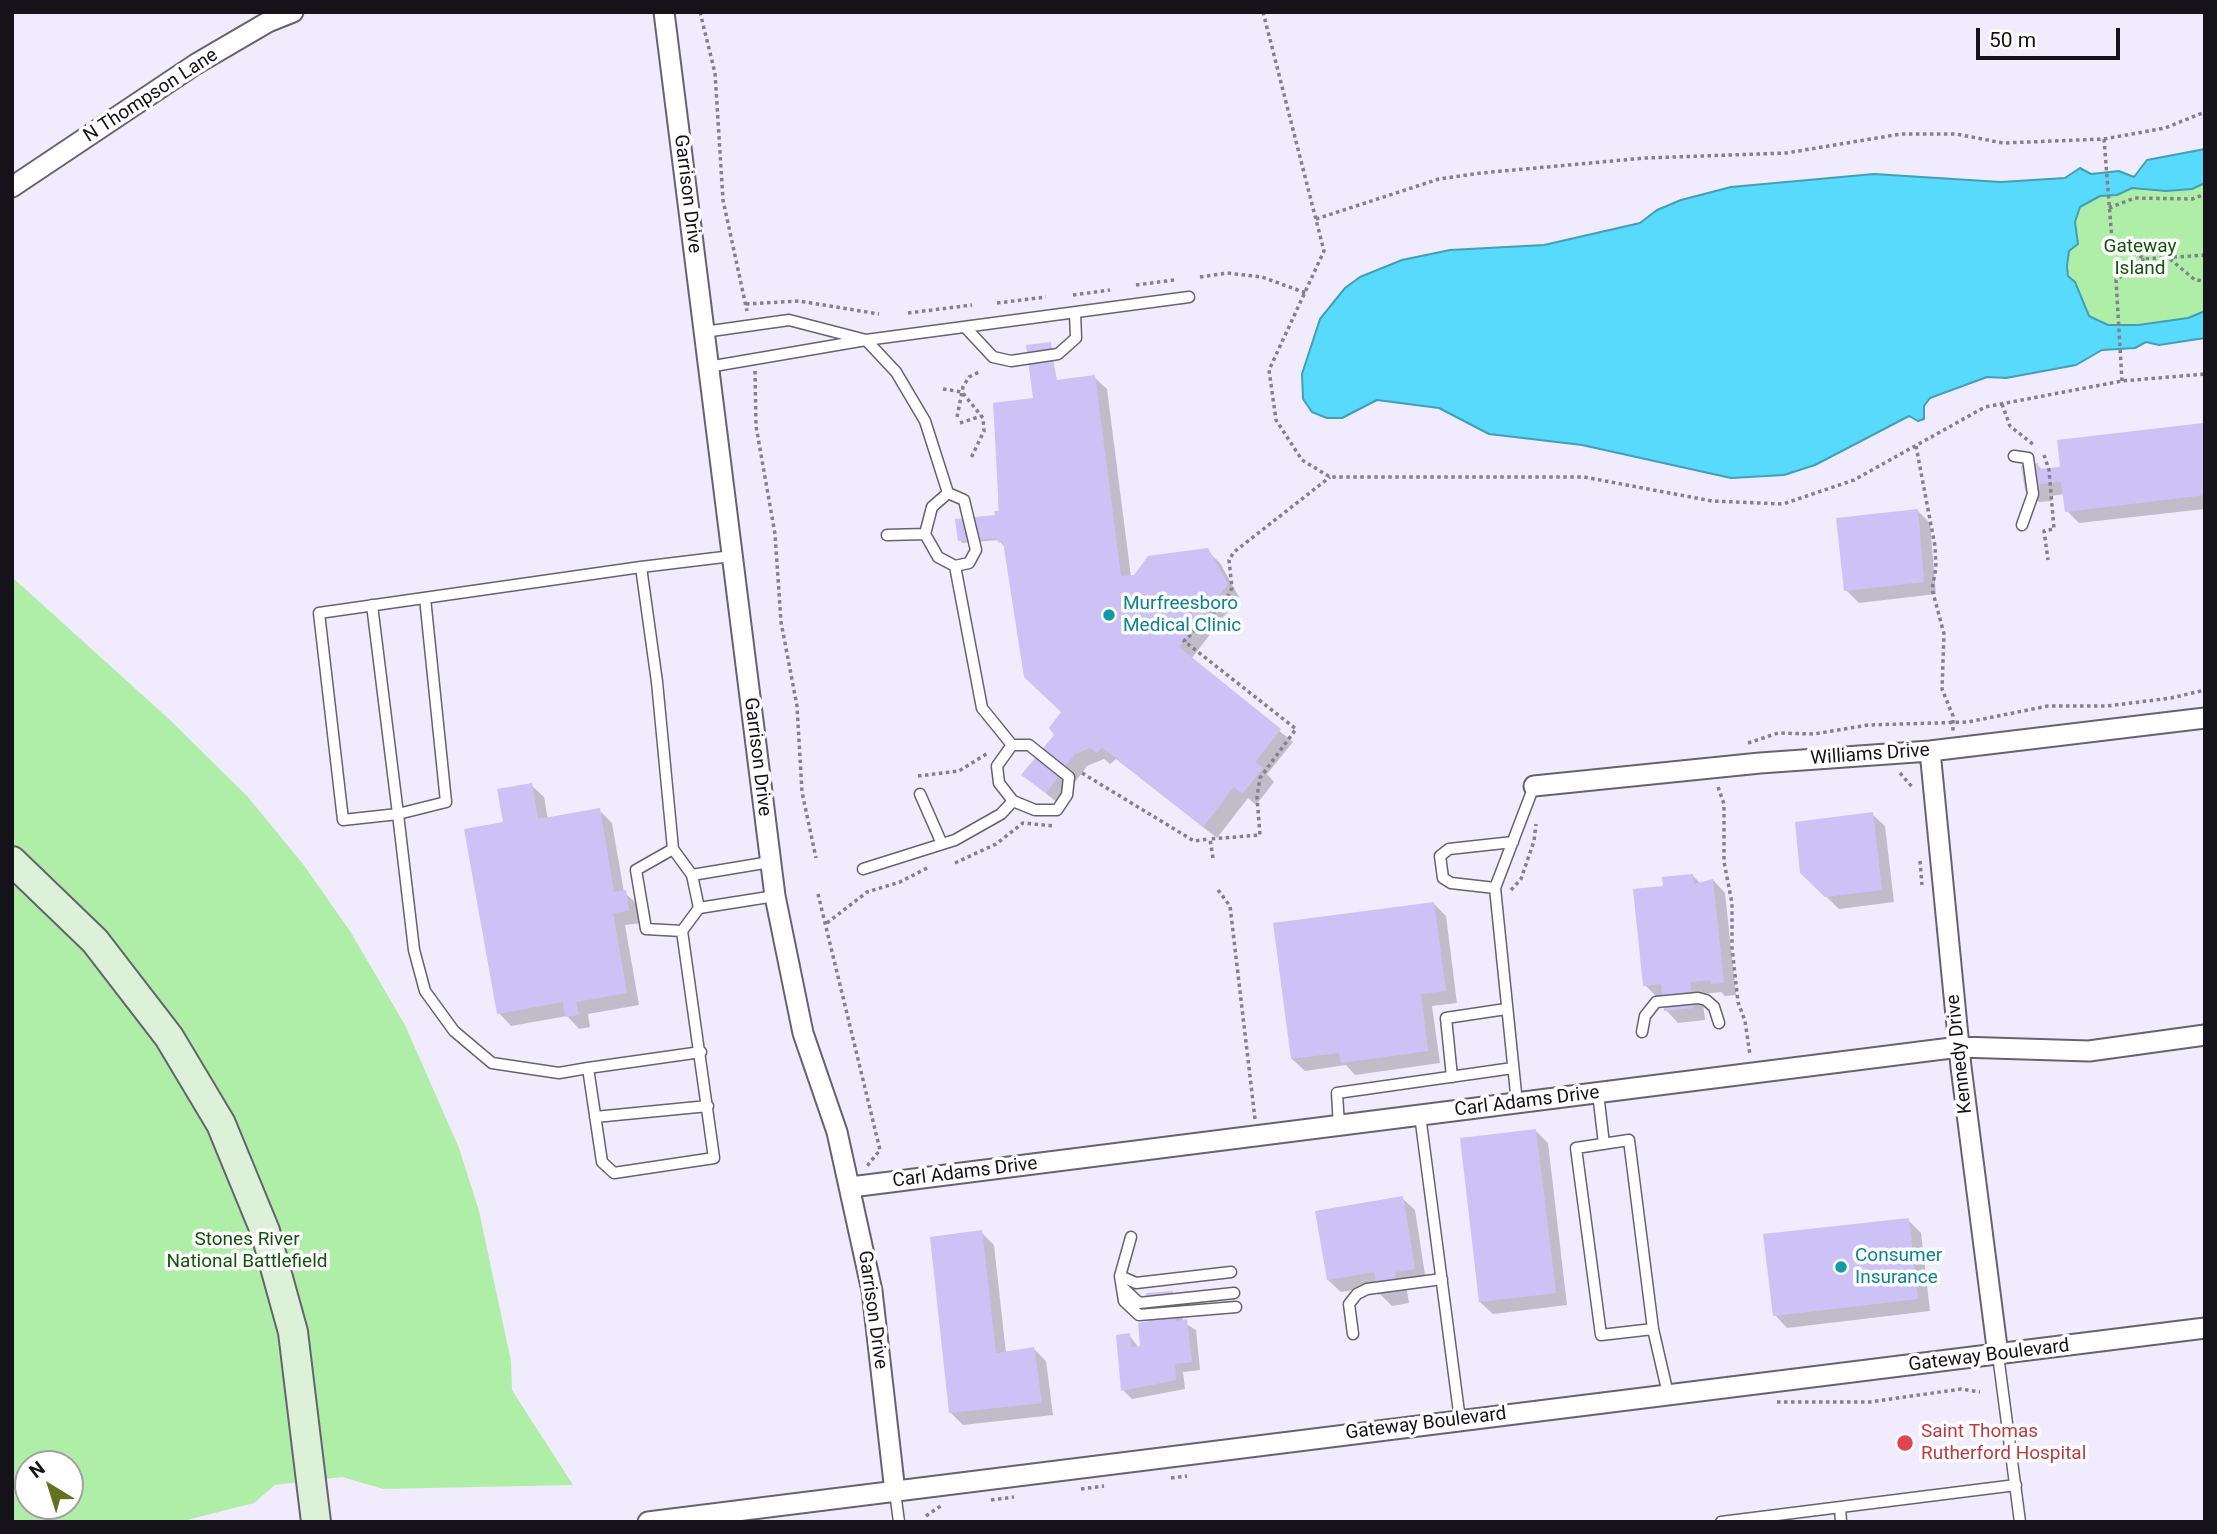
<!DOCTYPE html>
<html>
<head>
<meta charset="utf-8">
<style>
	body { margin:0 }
	#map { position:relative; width:2217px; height:1534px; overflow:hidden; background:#f1ecfd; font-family:Roboto,sans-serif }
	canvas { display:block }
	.frame { position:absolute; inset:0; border:14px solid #151319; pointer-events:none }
	.north { position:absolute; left:14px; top:1450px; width:70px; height:70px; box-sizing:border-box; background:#fff; border:2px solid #a1a1a3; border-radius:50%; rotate:322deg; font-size:19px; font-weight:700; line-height:28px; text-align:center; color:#151319 }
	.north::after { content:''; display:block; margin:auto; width:24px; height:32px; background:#607322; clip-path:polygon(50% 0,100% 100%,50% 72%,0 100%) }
	.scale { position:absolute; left:1976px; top:28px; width:144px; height:32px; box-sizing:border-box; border:4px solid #151319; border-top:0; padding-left:9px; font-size:21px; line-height:24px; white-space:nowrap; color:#151319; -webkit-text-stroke:5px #fff; paint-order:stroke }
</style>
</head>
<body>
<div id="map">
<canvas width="2217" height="1534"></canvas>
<div class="frame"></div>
<div class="north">N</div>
<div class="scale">50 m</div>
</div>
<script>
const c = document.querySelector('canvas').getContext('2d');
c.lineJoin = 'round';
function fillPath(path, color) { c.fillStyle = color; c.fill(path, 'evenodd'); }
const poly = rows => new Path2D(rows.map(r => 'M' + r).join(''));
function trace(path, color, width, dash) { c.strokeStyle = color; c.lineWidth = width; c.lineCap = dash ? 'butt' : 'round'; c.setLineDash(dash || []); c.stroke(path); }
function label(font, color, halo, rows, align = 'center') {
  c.font = font + ' Roboto,sans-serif'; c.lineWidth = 7; c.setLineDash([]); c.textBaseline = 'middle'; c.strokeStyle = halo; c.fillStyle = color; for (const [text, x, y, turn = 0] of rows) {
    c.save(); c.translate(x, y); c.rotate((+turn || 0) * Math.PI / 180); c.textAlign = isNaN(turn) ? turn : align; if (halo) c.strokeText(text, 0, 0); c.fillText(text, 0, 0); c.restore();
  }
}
fillPath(poly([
	[2205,183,2205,311,2188,318,2138,325,2108,325,2088,316,2075,282,2068,276,2067,266,2069,251,2078,243,2075,222,2080,207,2100,196,2117,195,2132,188,2166,191,2192,189],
	[12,577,170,720,247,796,303,864,350,931,405,1025,459,1148,479,1211,511,1361,512,1390,573,1485,383,1489,342,1477,275,1485,254,1503,179,1522,12,1522],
	[28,1464,70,1464,70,1506,28,1506]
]), '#afeea7');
const water = poly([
	[2205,149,2205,183,2192,189,2166,191,2132,188,2117,195,2100,196,2080,207,2075,222,2078,244,2069,251,2067,266,2068,276,2075,282,2089,316,2108,325,2138,325,2188,318,2205,311,2205,338,2159,345,2146,342,2135,348,2102,350,2076,365,2006,378,1987,377,1930,398,1924,406,1924,419,1918,421,1909,416,1815,465,1784,475,1731,478,1582,445,1489,434,1439,408,1377,400,1342,418,1327,418,1312,412,1303,399,1302,374,1320,319,1345,288,1360,277,1402,260,1450,250,1544,245,1640,223,1657,210,1681,200,1731,187,1874,174,2001,182,2065,178,2080,168,2091,174,2119,171,2134,177,2147,160,2205,149]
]);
fillPath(water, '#57dafb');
trace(water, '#439eb7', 2);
fillPath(poly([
	[1050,344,1057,381,1094,377,1107,389,1131,577,1207,550,1220,563,1239,597,1191,659,1293,742,1267,774,1274,782,1256,805,1248,798,1217,838,1116,759,1110,764,1104,759,1087,766,1059,804,1023,775,1056,735,1063,712,1006,549,999,540,962,543,960,540,999,521,995,404,1035,399],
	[2202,425,2205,509,2079,523,2067,511,2065,494,2051,496,2052,501,2039,502,2026,490,2038,465,2042,470,2062,468],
	[1917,510,1930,523,1936,594,1859,603,1846,590],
	[531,785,544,797,548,820,599,810,612,823,624,892,638,905,641,923,625,925,639,1005,588,1014,590,1027,579,1029,567,1016,511,1026,499,1013,505,823],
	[1872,814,1885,826,1894,902,1839,909,1801,872],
	[1693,876,1701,884,1713,880,1725,893,1736,995,1725,996,1721,992,1702,994,1705,1020,1678,1023,1666,1010,1664,997,1657,997,1645,985,1665,887],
	[1433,903,1446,916,1457,1003,1432,1006,1440,1063,1355,1075,1346,1065,1305,1071,1292,1059],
	[1536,1131,1548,1143,1567,1305,1493,1314,1480,1302],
	[1402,1198,1415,1210,1426,1281,1406,1284,1409,1303,1392,1306,1380,1294,1378,1286,1341,1292,1328,1280],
	[1908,1220,1921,1233,1930,1311,1787,1328,1775,1315],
	[981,1232,994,1245,1006,1353,1033,1348,1046,1361,1053,1415,963,1425,950,1412],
	[1172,1293,1181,1302,1183,1322,1196,1330,1200,1370,1183,1372,1185,1389,1132,1399,1123,1390,1129,1335,1139,1348,1142,1348,1151,1323]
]), '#0003');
fillPath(poly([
	[1051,342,1056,380,1095,375,1121,576,1134,575,1148,556,1208,548,1228,584,1179,647,1281,729,1255,762,1263,768,1242,794,1234,787,1203,827,1102,747,1097,753,1090,748,1075,754,1046,793,1021,775,1054,735,1049,728,1061,712,1024,677,1003,542,998,543,997,538,958,541,955,519,995,515,994,511,999,511,993,403,1033,398,1026,345],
	[2203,423,2205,495,2065,512,2061,482,2040,484,2040,489,2025,491,2021,466,2038,463,2039,469,2060,467,2057,440],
	[1918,509,1924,582,1844,591,1836,518],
	[532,783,538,819,600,808,614,892,626,890,629,911,613,913,627,993,576,1002,579,1015,565,1017,563,1002,497,1014,464,829,503,822,497,789],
	[1873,812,1882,890,1825,897,1800,873,1795,822],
	[1693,874,1694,884,1713,879,1724,983,1711,984,1710,980,1690,982,1693,1008,1664,1011,1661,984,1643,986,1633,889,1663,886,1662,877],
	[1434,902,1446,991,1421,994,1428,1051,1341,1063,1339,1053,1291,1059,1273,923],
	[1536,1129,1556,1293,1479,1302,1460,1138],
	[1403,1196,1415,1269,1395,1272,1398,1291,1378,1295,1374,1272,1327,1280,1315,1211],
	[1909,1218,1918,1299,1773,1316,1763,1234],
	[982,1230,996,1353,1034,1347,1042,1403,949,1413,930,1237],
	[1173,1291,1176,1321,1187,1319,1192,1362,1175,1364,1176,1380,1121,1391,1116,1335,1130,1333,1131,1347,1140,1346,1138,1323,1149,1321,1146,1293]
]), '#ccc2f6');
const lane = poly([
	[965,327,993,357,1011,361,1058,354,1076,338,1075,313],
	[704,332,789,320,866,340,896,372,925,421,948,493,964,500,976,550,969,563,955,566,938,557,925,534,932,507,948,493],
	[708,367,866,340,1189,297],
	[2014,456,2028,458,2033,494,2022,525],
	[887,535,925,534],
	[955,566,982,708,1012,745,1029,745,1069,777,1067,795,1057,810,1035,810,1013,801,999,783,997,766,1012,745],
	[641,567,732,556],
	[372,605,398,814,446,802,425,598],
	[920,794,942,844],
	[673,849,636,870,646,929,682,931],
	[770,862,692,875,673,849,657,682,641,567,319,613,343,820,398,814,414,950,425,991,454,1031,492,1063,559,1073,588,1068,602,1162,614,1173,714,1158,682,931,699,908,775,896],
	[863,869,955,840,1001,814,1013,801],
	[692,875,699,908],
	[1495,888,1451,883,1443,878,1440,856,1449,849,1513,842],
	[1642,1032,1645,1016,1656,1002,1698,998,1706,1000,1714,1007,1719,1023],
	[588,1068,701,1052],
	[1452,1077,1446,1018,1506,1009],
	[1598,1093,1604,1144],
	[1517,1103,1495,888,1534,786],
	[1420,1115,1460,1420],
	[595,1117,708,1106],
	[1339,1126,1337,1093,1513,1068],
	[1131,1237,1120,1276,1124,1301,1139,1315,1236,1307],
	[1120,1276,1136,1283,1231,1272],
	[1122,1287,1139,1303,1234,1293],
	[1653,1329,1601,1335,1576,1148,1629,1140,1653,1329,1668,1394],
	[1353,1334,1349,1304,1357,1294,1367,1289,1442,1279],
	[1998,1355,2020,1522],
	[895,1492,899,1522],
	[1840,1507,1841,1522],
	[1721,1522,2016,1485]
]);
const street = poly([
	[664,12,775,896,803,1033,837,1132,872,1291,895,1492],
	[12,187,196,64,268,22,293,12],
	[1930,751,1961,1067,1998,1355],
	[1534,786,1760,763,1930,751,2205,718],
	[851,1187,1959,1047,2089,1051,2205,1035],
	[648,1522,2205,1328]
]);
const secondary = poly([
	[12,861,95,941,169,1037,221,1124,265,1231,293,1332,316,1522]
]);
trace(lane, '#676270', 13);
trace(street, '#676270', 23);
trace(secondary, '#676270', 32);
trace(poly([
	[700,12,715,73,723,200,747,311],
	[1263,12,1324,251,1269,370,1276,420,1302,460,1330,477,1584,477,1712,501,1783,504,1854,480,1985,407,2122,381,2205,374],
	[2104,139,2112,240,2145,259,2205,255],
	[2109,208,2135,198,2192,199,2205,194],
	[1316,219,1439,179,1481,173,1645,158,1786,153,1901,134,1956,134,2003,143,2104,139,2165,128,2205,112],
	[2170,259,2195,280,2205,281],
	[1200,277,1227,273,1262,277,1306,293],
	[1136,285,1174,280],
	[1073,295,1110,290],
	[997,303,1046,297],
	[746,304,799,301,879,314],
	[908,313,972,305],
	[755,371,756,426,775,534,781,622,797,706,802,792,816,858],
	[2122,381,2116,280,2145,259],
	[943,389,962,392,983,418,984,431,971,458],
	[2002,404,2010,426,2034,445],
	[957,417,963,387,969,377,981,371],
	[960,423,981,416],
	[1916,446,1935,546,1936,568,1932,589,1944,634,1942,689,1953,716,1953,731],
	[2044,455,2049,470,2054,529,2044,531,2048,560],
	[1748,743,1778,733,1814,734,1868,725,1968,722,2048,706,2107,706,2171,698,2205,690],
	[1082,773,1194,841,1209,839],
	[1900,773,1913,788],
	[918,776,959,771,988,753],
	[1718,787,1724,804,1724,862,1732,903,1732,947,1738,1002,1745,1021,1750,1055],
	[1213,858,1210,839,1260,835,1257,797,1260,778,1296,729,1184,641,1224,603,1232,588,1229,560,1234,552,1330,477],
	[1920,861,1922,885],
	[955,863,996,844,1023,823,1054,826],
	[1218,890,1230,906,1255,1119],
	[1511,890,1521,879,1534,841,1536,824],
	[818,894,880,1150,867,1166],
	[827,923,867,892,900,882,927,868],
	[1777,1402,1870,1402,1961,1389,1980,1392],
	[1171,1478,1187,1476],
	[1081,1489,1104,1486],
	[991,1500,1014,1497],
	[926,1516,942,1505]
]), '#84818c', 3.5, [3.5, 3.5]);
trace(lane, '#fff', 10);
trace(street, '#fff', 19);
trace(secondary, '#dcf1d7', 28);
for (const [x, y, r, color] of [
	[1109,615,7,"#0f9aa8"],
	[1841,1267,7,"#0f9aa8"],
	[1905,1443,9,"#e0444e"]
]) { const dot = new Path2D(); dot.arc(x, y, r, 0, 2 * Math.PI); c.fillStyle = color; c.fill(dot); trace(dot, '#fff', 2.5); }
label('19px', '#151319', '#fff', [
	["N Thompson Lane",151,96,-33],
	["Garrison Drive",687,194,83],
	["Williams Drive",1870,755,-4],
	["Garrison Drive",757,757,83],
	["Kennedy Drive",1960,1054,-96],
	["Carl Adams Drive",1527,1102,-7],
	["Carl Adams Drive",965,1173,-7],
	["Garrison Drive",872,1310,82],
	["Gateway Boulevard",1989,1356,-7],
	["Gateway Boulevard",1426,1424,-7]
]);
label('19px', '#12540b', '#fff', [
	["Gateway",2140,247],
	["Island",2140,269],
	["Stones River",247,1240],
	["National Battlefield",247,1262]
]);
label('19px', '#0d838f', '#fff', [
	["Murfreesboro",1123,604],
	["Medical Clinic",1123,626],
	["Consumer",1855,1256],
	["Insurance",1855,1278]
], 'left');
label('19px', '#be3a42', '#fff', [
	["Saint Thomas",1921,1432],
	["Rutherford Hospital",1921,1454]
], 'left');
</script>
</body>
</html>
